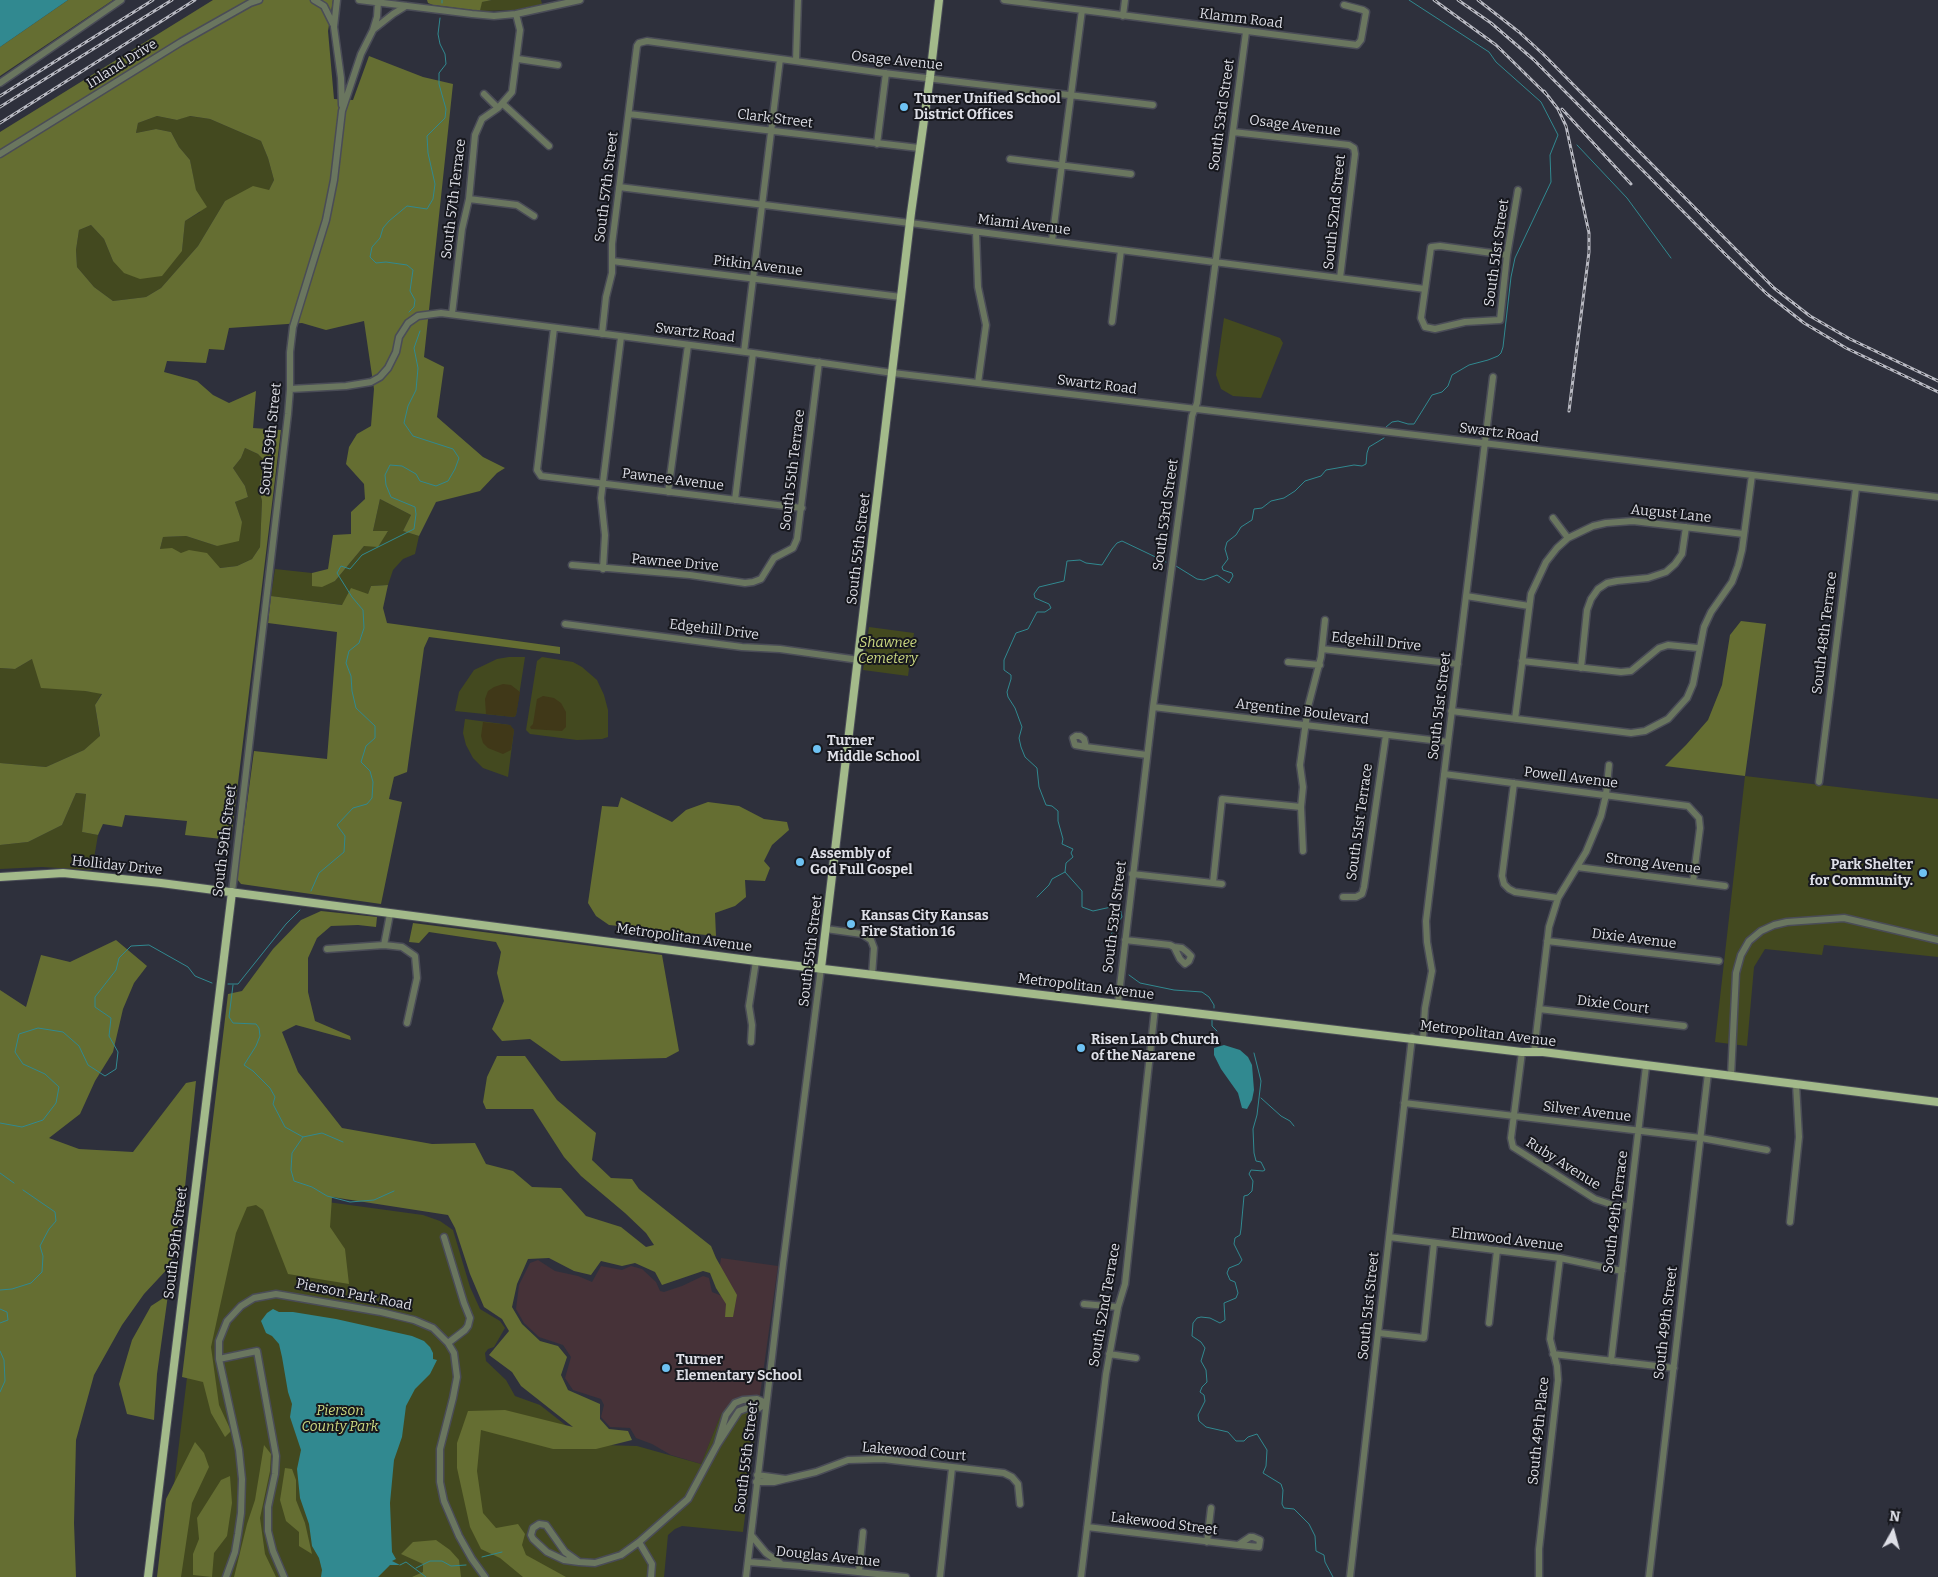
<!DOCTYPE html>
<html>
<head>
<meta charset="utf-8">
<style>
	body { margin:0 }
	#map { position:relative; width:1938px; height:1577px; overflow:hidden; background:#2e303c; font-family:Bitter,serif }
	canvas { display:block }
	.north { position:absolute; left:1868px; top:1507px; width:50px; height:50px; -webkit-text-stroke:4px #17181e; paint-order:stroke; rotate:7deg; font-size:14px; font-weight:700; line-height:20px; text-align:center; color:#dedfe7 }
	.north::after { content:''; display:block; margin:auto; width:18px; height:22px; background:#dedfe7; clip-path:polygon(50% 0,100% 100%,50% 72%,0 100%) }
</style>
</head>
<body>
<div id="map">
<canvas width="1938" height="1577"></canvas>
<div class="north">N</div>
</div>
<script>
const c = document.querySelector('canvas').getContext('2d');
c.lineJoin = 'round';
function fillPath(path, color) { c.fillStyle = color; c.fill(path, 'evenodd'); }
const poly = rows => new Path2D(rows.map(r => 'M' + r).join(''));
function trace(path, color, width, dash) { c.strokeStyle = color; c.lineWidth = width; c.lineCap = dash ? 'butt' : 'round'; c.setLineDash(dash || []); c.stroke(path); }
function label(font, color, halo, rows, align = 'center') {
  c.font = font + ' Bitter,serif'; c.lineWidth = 4; c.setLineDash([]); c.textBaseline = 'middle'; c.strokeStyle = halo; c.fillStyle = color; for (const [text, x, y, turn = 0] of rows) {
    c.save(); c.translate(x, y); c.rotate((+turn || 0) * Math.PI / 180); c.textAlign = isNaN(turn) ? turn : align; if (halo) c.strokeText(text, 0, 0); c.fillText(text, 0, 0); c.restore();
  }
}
fillPath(poly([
	[721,1258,778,1266,760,1395,750,1395,721,1414,701,1464,671,1455,652,1444,636,1438,630,1428,610,1427,601,1417,604,1405,601,1399,573,1390,565,1378,571,1357,563,1345,539,1337,524,1323,516,1309,519,1285,530,1263,538,1260,555,1271,578,1276,592,1282,601,1266,622,1270,631,1266,642,1269,656,1282,660,1291,664,1292,682,1286,703,1276,709,1278,712,1292,722,1296,718,1278]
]), '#463238');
fillPath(poly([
	[492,0,541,0,542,4,515,10,480,11,481,2],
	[157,116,177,120,189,116,210,119,261,141,268,158,274,180,269,190,225,201,198,246,161,288,146,297,113,301,94,287,77,267,76,250,79,230,91,225,104,239,113,261,182,251,185,221,200,212,190,160,179,147,171,132,156,129,136,133,138,123],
	[1224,318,1280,338,1283,343,1261,398,1233,396,1221,389,1216,375],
	[245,448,258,454,265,460,259,489,262,501,260,547,252,559,237,566,219,568,181,553,160,549,163,537,186,536,217,546,242,522,235,502,248,497,245,486,233,468,241,458],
	[380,499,411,515,403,531,419,536,415,554,403,559,393,570,388,585,371,586,368,594,343,605,271,596,275,569,312,573,312,586,335,581,364,546,388,532,373,531],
	[869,627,914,633,908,676,863,670],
	[509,657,525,657,516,715,514,717,455,711,459,692,474,670,497,659],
	[542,657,573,662,582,667,597,680,604,695,608,710,608,737,602,739,577,740,530,734,526,730,537,661],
	[32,659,85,691,102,693,95,705,100,737,84,750,46,767,0,763,0,668,15,669],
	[465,719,510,725,514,730,508,777,483,768,473,758,466,745,463,733],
	[1745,776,1938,799,1938,957,1824,945,1822,955,1765,949,1754,967,1747,1046,1715,1042],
	[76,793,86,794,82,832,98,835,92,870,42,867,0,869,0,845,28,842,62,825],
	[210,1186,423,1215,440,1221,453,1230,470,1287,480,1309,500,1321,505,1328,494,1347,488,1349,485,1353,486,1361,506,1380,515,1396,540,1405,573,1431,603,1445,637,1446,701,1464,721,1414,733,1399,750,1395,760,1395,743,1532,682,1526,675,1529,668,1535,664,1577,163,1577]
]), '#43491f');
fillPath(poly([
	[68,0,113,0,0,76,0,47],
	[213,0,333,0,328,31,334,99,353,100,369,56,423,77,453,84,424,357,444,367,437,417,483,457,505,468,497,473,480,491,436,502,419,536,403,531,411,515,380,499,373,531,388,531,378,547,364,546,335,581,322,587,312,586,312,573,328,569,333,535,351,534,351,512,365,499,364,484,346,464,349,447,357,434,371,426,374,389,364,321,326,330,302,323,229,328,224,350,209,349,206,363,167,361,164,372,197,381,213,395,229,403,256,391,253,428,281,430,231,840,185,835,187,821,125,815,122,827,103,824,98,835,82,832,86,794,76,793,62,825,28,842,0,845,0,763,46,767,84,750,100,736,95,705,102,694,85,691,41,688,32,659,15,669,0,668,0,132],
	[157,116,177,120,190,116,210,119,261,141,268,158,274,180,269,190,253,186,225,201,198,246,161,288,146,297,113,301,94,287,77,267,76,250,79,230,91,225,104,239,113,261,124,273,140,279,162,276,182,251,185,221,207,207,196,190,190,160,179,147,171,132,156,129,136,133,138,123],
	[245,448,258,454,264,460,259,489,262,501,260,547,252,559,237,566,220,568,207,553,189,550,181,553,172,548,160,549,163,537,186,536,217,546,239,541,242,522,235,502,248,497,245,486,233,468,241,458],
	[427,0,492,0,482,2,480,11,433,5,428,3],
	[388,585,383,608,387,623,560,647,560,654,429,637,424,648,407,772,394,777,389,799,402,802,381,904,241,884,237,879,254,751,327,759,337,632,268,623,271,596,342,605,351,588,368,594,371,586],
	[1741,621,1766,624,1745,776,1665,766,1686,745,1708,720,1722,685,1730,635],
	[621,797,672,822,686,810,708,802,739,806,764,819,787,822,789,830,772,845,764,861,770,868,765,881,745,880,746,897,735,906,715,913,716,936,609,925,596,916,588,903,602,806,618,807],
	[321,911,377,917,376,927,358,925,331,926,317,938,308,958,308,992,315,1021,350,1036,351,1040,296,1025,282,1032,298,1072,342,1128,432,1144,475,1143,486,1164,513,1171,532,1187,561,1188,586,1216,621,1227,646,1247,654,1245,646,1233,625,1213,581,1176,564,1157,533,1109,486,1109,483,1102,487,1077,497,1056,525,1056,557,1100,596,1133,592,1160,611,1178,632,1179,639,1189,711,1246,716,1258,737,1295,733,1317,725,1317,726,1304,716,1288,710,1273,703,1271,662,1285,655,1272,635,1263,622,1266,601,1261,591,1275,574,1271,549,1258,528,1259,517,1284,512,1307,522,1324,540,1341,558,1346,567,1357,561,1375,568,1390,600,1404,600,1419,609,1429,628,1431,632,1440,596,1449,553,1449,481,1430,477,1471,483,1513,496,1528,518,1524,525,1534,522,1545,526,1555,566,1577,523,1577,500,1558,481,1549,470,1527,457,1468,457,1443,468,1411,505,1410,573,1427,521,1386,512,1372,489,1355,509,1331,502,1319,484,1307,470,1274,455,1228,448,1215,332,1197,330,1227,345,1249,349,1284,288,1274,263,1210,256,1205,247,1207,236,1233,211,1347,219,1405,231,1431,225,1437,211,1413,203,1382,182,1377,228,994,242,991,273,949,301,920],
	[413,923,662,955,679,1051,666,1058,561,1061,530,1039,502,1041,492,1029,504,1001,497,973,501,952,496,942,429,932,419,943,409,942],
	[116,940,147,966,134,983,123,1009,113,1052,95,1081,80,1114,49,1138,79,1149,133,1152,186,1083,196,1081,185,1187,171,1265,144,1294,122,1325,94,1375,76,1440,74,1523,76,1577,0,1577,0,990,26,1007,41,955,70,962],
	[168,1295,157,1374,154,1420,127,1414,119,1384,132,1340,151,1306],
	[195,1442,204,1453,209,1467,192,1503,181,1577,157,1577,166,1499],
	[264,1445,271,1454,270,1471,260,1518,265,1554,276,1577,234,1577,247,1524,255,1500],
	[285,1468,292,1469,296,1480,296,1500,305,1523,312,1554,299,1546,299,1532,286,1521,280,1500],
	[230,1476,232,1503,227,1536,214,1553,212,1577,193,1575,193,1554,199,1539,197,1518,221,1480],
	[436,1540,450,1550,459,1560,461,1577,412,1577,423,1572,423,1564,401,1554,413,1542]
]), '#656e32');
fillPath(poly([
	[503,684,511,685,520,692,516,715,514,717,486,714,485,699,488,691,494,687],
	[543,696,554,698,561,703,566,712,566,727,562,731,531,729,530,727,533,724,537,699],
	[483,722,510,725,514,730,511,750,503,754,488,748,483,743,481,736]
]), '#403818');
fillPath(poly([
	[0,0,68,0,0,47],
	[1224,1045,1240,1050,1248,1057,1252,1065,1254,1090,1252,1100,1247,1109,1242,1108,1238,1093,1221,1069,1214,1055,1214,1048],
	[273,1309,279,1312,293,1312,336,1319,412,1336,424,1341,430,1347,433,1353,433,1359,437,1360,430,1374,415,1389,406,1406,402,1437,394,1460,390,1503,392,1552,396,1559,392,1561,400,1565,390,1565,378,1577,321,1577,322,1570,319,1558,312,1546,309,1524,300,1498,297,1469,301,1450,290,1417,292,1404,288,1392,282,1357,279,1344,272,1336,266,1333,261,1321,267,1313]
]), '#318990');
trace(poly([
	[442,3,442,0],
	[1577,145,1627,198,1671,258],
	[409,312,414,307,415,300,410,291,413,270,407,265,386,262,376,263,370,257,372,247,380,238,383,228,389,221,407,206,427,209,433,199,435,184,428,153,427,136,445,118,446,109,439,84,439,73,446,64,445,54,440,44,438,34,440,18],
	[1386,427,1392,422,1398,421,1408,424,1414,424,1432,395,1442,392,1448,386,1452,375,1469,365,1488,360,1498,356,1501,353,1503,347,1511,277,1515,258,1551,182,1550,155,1558,135,1541,102,1496,62,1489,52,1409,0],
	[1176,566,1197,579,1204,580,1217,575,1229,583,1233,576,1232,573,1223,570,1222,567,1228,559,1225,549,1227,542,1236,535,1241,527,1252,520,1254,509,1262,508,1271,501,1284,498,1295,491,1305,481,1321,476,1326,470,1354,465,1362,466,1366,464,1367,453,1369,447,1384,438],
	[311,891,319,873,344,852,345,836,337,825,353,808,367,804,372,798,373,782,370,771,361,762,366,746,375,738,375,726,356,708,352,691,351,676,346,663,349,651,359,643,364,628,363,610,352,597,337,573,341,566,350,569,362,555,414,529,416,514,415,507,391,497,386,485,385,475,390,465,402,466,416,474,420,481,436,486,448,481,455,469,459,458,453,449,413,436,404,423,408,406,416,390,418,368,414,348,420,331],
	[1037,897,1049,885,1052,879,1065,872],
	[1115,956,1110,945,1110,937,1115,926,1122,917,1120,908,1111,907,1093,911,1082,907,1082,891,1065,872,1066,863,1073,857,1071,853,1073,849,1062,844,1063,839,1058,821,1058,811,1052,806,1046,805,1039,787,1037,768,1025,757,1021,747,1019,738,1022,727,1015,708,1008,697,1007,692,1011,679,1011,675,1004,670,1004,660,1016,633,1028,629,1037,612,1045,612,1051,608,1049,604,1035,598,1034,594,1039,587,1064,581,1067,561,1080,560,1086,563,1102,565,1112,549,1117,543,1122,541,1166,562],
	[1129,975,1140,983,1174,990,1202,992,1209,997,1214,1005,1214,1008],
	[228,984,238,984,286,924,300,910],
	[233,985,229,1017,233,1023,256,1024,259,1028,260,1036,256,1046,244,1065,253,1071,270,1088,275,1097,273,1104,285,1127,303,1137,322,1133,343,1142],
	[1212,1019,1212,1026,1217,1031],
	[1254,1053,1261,1081,1257,1115,1253,1129,1254,1153,1256,1161,1261,1162,1265,1170,1263,1171,1251,1170,1249,1174,1253,1181,1252,1191,1248,1195,1244,1196,1241,1229,1240,1235,1235,1238,1234,1244,1242,1260,1239,1264,1229,1268,1227,1273,1230,1280,1235,1282,1238,1293,1236,1298,1224,1303,1225,1320,1220,1323,1210,1318,1201,1317,1197,1318,1193,1323,1192,1336,1201,1342,1205,1348,1201,1361,1206,1370,1207,1382,1202,1387,1200,1392,1204,1395,1205,1401,1198,1415,1199,1421,1206,1427,1228,1432,1236,1441,1244,1441,1248,1437,1257,1434,1267,1450,1266,1466,1263,1473,1281,1484,1283,1490,1282,1504,1284,1508,1294,1509,1309,1524,1315,1536,1316,1551,1324,1555,1325,1562,1333,1577],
	[1261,1098,1281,1116,1290,1121,1294,1126],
	[0,1123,22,1127,43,1120,56,1103,59,1087,45,1074,23,1064,15,1052,19,1034,38,1028,63,1032,79,1046,88,1065,105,1076,116,1069,118,1052,109,1036,111,1018,95,1007,95,997,116,970,119,958,131,946,149,945,188,967,195,976,212,983],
	[303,1137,292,1153,291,1170,294,1181,312,1187,327,1196,350,1202,374,1200,394,1191],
	[0,1173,14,1183],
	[0,1290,12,1289,31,1283,42,1272,43,1256,40,1246,49,1229,56,1221,55,1212,23,1190],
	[0,1309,7,1312,8,1320,0,1323],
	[0,1351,4,1360,5,1381,0,1392],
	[482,1557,502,1552],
	[400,1565,406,1562,426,1577],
	[416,1568,430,1561,442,1561,451,1566,466,1565]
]), '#318990', 1);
const minor = poly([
	[314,0,324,6,333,24],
	[337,0,334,27,341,78,342,105],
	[359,0,472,14,494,16,516,14,580,0],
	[1004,0,1357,45,1361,40,1366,12,1363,10,1344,5],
	[1123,16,1125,0],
	[374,29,393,14,406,6],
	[518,59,558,65],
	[796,61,798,0],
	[0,83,121,0],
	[484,94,498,108],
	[503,104,549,146],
	[629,114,919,148],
	[1233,132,1349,145,1354,148,1355,154,1340,278],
	[877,144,886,73],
	[0,154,181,42,250,3,259,0],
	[1010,159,1131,174],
	[619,187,910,223,1425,289],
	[469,199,517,205,534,216],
	[976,232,978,287,986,325,978,383],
	[1052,241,1082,10],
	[1507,255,1440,246,1431,247,1421,318,1425,327,1435,329,1465,322,1500,320,1507,255,1518,190],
	[612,261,901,297],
	[452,314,462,229,469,199,475,135,482,119,498,108,512,92,520,30,516,14],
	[1112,322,1121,250],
	[554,328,537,470,541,476,802,508],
	[602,334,606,297,612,273,612,244,637,46,639,43,647,41,884,73,1153,105],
	[744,352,780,59],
	[290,389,346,386,371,382,380,377,388,368,396,352,399,337,408,323,418,316,441,313,753,353,893,373,1938,497],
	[668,492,688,345],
	[735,500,753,353],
	[1553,518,1568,538],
	[572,565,690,575,745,583,753,582,761,579,774,558,793,548,797,539,819,362],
	[603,569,605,535,601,498,621,337],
	[1466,596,1529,606],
	[565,624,742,647,780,649,859,660],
	[1322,649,1458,664],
	[1522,661,1621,672,1631,671,1659,648,1668,645,1698,648],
	[1288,662,1320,665],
	[1581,668,1587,610,1591,599,1598,589,1607,583,1617,581,1648,578,1666,572,1675,564,1682,554,1686,527],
	[1153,707,1448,742],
	[1451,711,1631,733,1645,731,1668,719,1687,698,1693,684,1704,627,1711,612,1732,582,1738,566,1742,550,1752,475],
	[1515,719,1531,594,1546,562,1557,548,1568,538,1593,526,1606,523,1633,521,1744,534],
	[1076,736,1080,736,1084,739,1086,747,1075,745,1073,738,1076,736],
	[1086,747,1147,755],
	[1444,774,1688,806,1699,818,1700,828,1693,882],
	[1819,782,1856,488],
	[1514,783,1502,876,1504,884,1509,889,1515,892,1558,898],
	[1303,851,1301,807,1303,787,1300,765,1308,707,1321,657,1325,620],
	[1577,867,1725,886],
	[1132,874,1222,884],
	[1213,883,1222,799,1301,807],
	[232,892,288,414,290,389,290,352,293,327,326,220,334,180,342,111,361,54,373,30,377,17,378,2],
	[1343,897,1356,897,1362,894,1364,887,1386,735],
	[826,929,862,934,871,940,874,948,872,975],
	[1125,940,1170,945,1174,947,1180,959,1185,964,1189,961,1191,956,1187,952,1182,948,1174,947],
	[1547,941,1719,961],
	[384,945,390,914],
	[327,949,384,945,402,947,415,956,417,978,407,1023],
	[1118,1003,1153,707,1192,416,1197,403,1246,32],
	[1539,1009,1684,1026],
	[1423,1039,1425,1008,1432,971,1427,942,1426,921,1493,377],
	[751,1042,752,1025,749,1006,756,961],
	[1522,1052,1511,1138,1513,1147,1595,1199,1613,1205,1629,1206],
	[1534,1052,1549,927,1558,898,1586,852,1601,816,1606,795,1609,765],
	[1731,1076,1736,973,1741,955,1749,941,1761,931,1774,925,1787,922,1844,918,1938,940],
	[1404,1103,1701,1138,1767,1150],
	[1790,1222,1799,1137,1796,1084],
	[444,1237,464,1303,470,1318,468,1326,465,1330,448,1343],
	[1389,1237,1560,1258,1622,1271],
	[1084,1304,1118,1307],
	[1489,1323,1497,1250],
	[1379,1333,1424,1338,1434,1243],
	[1109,1354,1136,1358],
	[1553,1354,1674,1368],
	[219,1359,257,1351,276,1456,275,1474,268,1507,268,1531,273,1551,284,1577],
	[1611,1361,1646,1066],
	[786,1479,816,1472,848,1460,883,1459,1004,1473,1012,1477,1018,1484,1020,1504],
	[756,1482,774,1482,786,1479,757,1475],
	[1087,1527,1238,1545],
	[751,1535,766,1553,780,1563],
	[1250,1537,1253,1537,1260,1540,1259,1547,1238,1545,1250,1537],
	[639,1542,652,1564,651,1577],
	[1207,1542,1211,1508],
	[579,1562,564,1560,547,1552,533,1539,531,1535,533,1528,539,1524,546,1525,565,1552,579,1562,595,1563,621,1555,639,1542,688,1499,717,1445,739,1411,750,1407,759,1408,766,1403,757,1399,743,1400,735,1403,726,1415,717,1445],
	[748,1562,800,1566,906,1577],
	[859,1572,863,1532],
	[226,1577,235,1552,238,1534,241,1513,242,1479,239,1450,219,1359,219,1341,227,1321,241,1306,254,1298,276,1294,381,1312,414,1320,433,1328,448,1343,454,1353,457,1377,453,1398,440,1449,440,1482,444,1501,459,1536,472,1559,485,1577],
	[746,1577,783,1264,821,968],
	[940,1577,952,1468],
	[1081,1577,1106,1374,1118,1307,1125,1284,1155,1008],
	[1350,1577,1412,1037],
	[1539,1577,1539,1549,1558,1380,1557,1366,1550,1339,1560,1258],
	[1649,1577,1708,1073]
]);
const major = poly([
	[0,877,63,873,161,883,756,961,1522,1052,1543,1052,1938,1102],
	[821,968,911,213,930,77,939,0],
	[148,1577,232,892]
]);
trace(minor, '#4a4c57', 9);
trace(major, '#4a4c57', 10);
trace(minor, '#6a765f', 6);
trace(major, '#a3ba8a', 8);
const rail = poly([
	[1434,0,1496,45,1549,97],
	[1458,0,1491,23,1534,60,1726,255,1767,294,1804,323,1846,348,1938,392],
	[1478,0,1519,32,1543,54,1774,288,1810,316,1850,339,1938,381],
	[1544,91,1558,109,1566,126,1589,233,1589,252,1569,411],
	[0,96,153,0],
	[0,107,172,0],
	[1562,109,1631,184],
	[0,123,195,0]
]);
trace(rail, '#b9bac3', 3);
trace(rail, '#17181e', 1, [4]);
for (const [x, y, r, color] of [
	[904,107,5,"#6ec2f3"],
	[817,749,5,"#6ec2f3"],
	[800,862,5,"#6ec2f3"],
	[1923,873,5,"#6ec2f3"],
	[851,924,5,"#6ec2f3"],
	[1081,1048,5,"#6ec2f3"],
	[666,1368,5,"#6ec2f3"]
]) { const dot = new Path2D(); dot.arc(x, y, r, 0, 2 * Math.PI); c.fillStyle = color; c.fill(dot); trace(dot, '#17181e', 2); }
label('14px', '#dedfe7', '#17181e', [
	["Klamm Road",1241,19,7],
	["Osage Avenue",897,61,6],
	["Inland Drive",122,64,-32],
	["South 53rd Street",1222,115,-82],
	["Clark Street",775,119,7],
	["Osage Avenue",1295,126,7],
	["South 57th Street",607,187,-83],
	["South 57th Terrace",454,199,-83],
	["South 52nd Street",1335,212,-84],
	["Miami Avenue",1024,225,7],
	["South 51st Street",1497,253,-82],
	["Pitkin Avenue",758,266,7],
	["Swartz Road",695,333,7],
	["Swartz Road",1097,385,7],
	["Swartz Road",1499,433,7],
	["South 59th Street",271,439,-84],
	["South 55th Terrace",793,470,-83],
	["Pawnee Avenue",673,480,7],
	["August Lane",1671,514,6],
	["South 53rd Street",1166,515,-82],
	["South 55th Street",859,549,-83],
	["Pawnee Drive",675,563,5],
	["Edgehill Drive",714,630,7],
	["South 48th Terrace",1825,633,-83],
	["Edgehill Drive",1376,642,6],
	["South 51st Street",1440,706,-83],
	["Argentine Boulevard",1302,712,7],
	["Powell Avenue",1571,778,7],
	["South 51st Terrace",1360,822,-82],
	["South 59th Street",225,841,-83],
	["Strong Avenue",1653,864,7],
	["Holliday Drive",117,866,6],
	["South 53rd Street",1115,917,-83],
	["Metropolitan Avenue",684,938,8],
	["Dixie Avenue",1634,939,7],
	["South 55th Street",811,951,-83],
	["Metropolitan Avenue",1086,987,7],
	["Dixie Court",1613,1005,7],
	["Metropolitan Avenue",1488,1034,7],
	["Silver Avenue",1587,1112,7],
	["Ruby Avenue",1563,1164,32],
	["South 49th Terrace",1616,1212,-83],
	["Elmwood Avenue",1507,1240,7],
	["South 59th Street",176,1243,-83],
	["Pierson Park Road",354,1295,11],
	["South 52nd Terrace",1105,1305,-80],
	["South 51st Street",1369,1306,-84],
	["South 49th Street",1666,1323,-83],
	["South 49th Place",1539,1431,-84],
	["Lakewood Court",914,1452,5],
	["South 55th Street",747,1457,-83],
	["Lakewood Street",1164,1524,7],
	["Douglas Avenue",828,1557,6]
]);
label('bold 14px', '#dedfe7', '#17181e', [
	["Turner Unified School",914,99],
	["District Offices",914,115],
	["Turner",827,741],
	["Middle School",827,757],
	["Assembly of",810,854],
	["God Full Gospel",810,870],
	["Park Shelter",1913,865,"right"],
	["for Community.",1913,881,"right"],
	["Kansas City Kansas",861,916],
	["Fire Station 16",861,932],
	["Risen Lamb Church",1091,1040],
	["of the Nazarene",1091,1056],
	["Turner",676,1360],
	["Elementary School",676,1376]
], 'left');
label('italic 14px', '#cbd880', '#17181e', [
	["Shawnee",888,643],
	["Cemetery",888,659],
	["Pierson",340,1411],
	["County Park",340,1427]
]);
</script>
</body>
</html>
